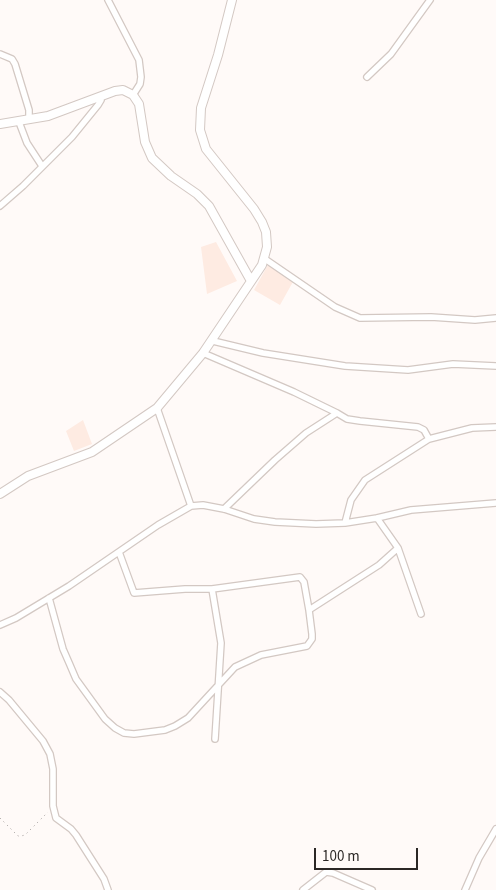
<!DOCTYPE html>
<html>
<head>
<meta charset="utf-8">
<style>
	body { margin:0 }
	#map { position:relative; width:496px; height:890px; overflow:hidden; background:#fffaf8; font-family:"Source Sans 3",sans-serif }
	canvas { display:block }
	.scale { position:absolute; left:314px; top:848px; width:104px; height:22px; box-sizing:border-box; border:2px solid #2b2725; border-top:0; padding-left:6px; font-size:15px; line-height:18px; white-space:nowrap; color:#2b2725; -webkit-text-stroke:4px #fffaf8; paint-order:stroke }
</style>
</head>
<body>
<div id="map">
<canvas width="496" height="890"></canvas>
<div class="scale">100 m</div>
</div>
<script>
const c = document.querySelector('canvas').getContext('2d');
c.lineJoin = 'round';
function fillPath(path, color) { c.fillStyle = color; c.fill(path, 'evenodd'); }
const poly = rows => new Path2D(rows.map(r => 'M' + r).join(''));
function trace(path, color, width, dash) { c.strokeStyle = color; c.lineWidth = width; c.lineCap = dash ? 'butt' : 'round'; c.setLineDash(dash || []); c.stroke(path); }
fillPath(poly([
	[216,242,237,281,207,294,201,247],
	[269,263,294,280,280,305,254,290],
	[83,420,92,444,74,451,66,431]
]), '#feebe2');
const street = poly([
	[108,0,139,60,141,77,140,84,133,95],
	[0,54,12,59,15,64,29,110,29,120],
	[367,77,391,54,430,0],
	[19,122,27,143,42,166],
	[0,206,23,186,72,137,98,105,101,100,100,98],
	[265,259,335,307,360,318,431,317,475,320,496,318],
	[213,341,263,353,345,366,408,370,453,364,496,366],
	[203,353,294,392,337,413,306,433,275,460,224,509],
	[157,408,191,506],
	[337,413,347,419,360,421,418,427,424,430,429,439,365,480,351,500,345,523],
	[429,439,472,428,496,427],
	[398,548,421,614],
	[119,552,134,593,185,589,212,589,221,643,215,739],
	[212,589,300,577,304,582,309,610],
	[49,598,63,649,70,665,76,679,105,719,115,728,124,733,134,734,165,730,175,726,188,718,235,667,261,655,307,646,312,639,312,634,309,610,379,565,398,548,377,518],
	[0,625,16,618,69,586,158,525,191,506,203,505,224,509,254,519,275,522,316,524,345,523,377,518,411,510,496,503],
	[0,692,9,700,43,741,50,754,53,769,53,806,56,818,71,829,76,835,104,879,108,890],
	[303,890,326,872,333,873,372,890],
	[465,890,479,858,496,829]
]);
const secondary = poly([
	[0,124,48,116,115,91,123,90,133,95,139,104,145,142,152,158,171,176,197,194,209,206,251,281],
	[0,494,28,476,92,452,157,408,203,353,262,265,267,247,266,232,262,222,254,209,206,149,200,130,201,108,218,55,232,0]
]);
trace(street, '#d3c8c3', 8);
trace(secondary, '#d3c8c3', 10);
trace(poly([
	[0,818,18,836,21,836,25,835,48,812]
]), '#9b9694', 1, [1, 4]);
trace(street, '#fff', 5.5);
trace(secondary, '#fff', 8);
</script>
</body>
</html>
